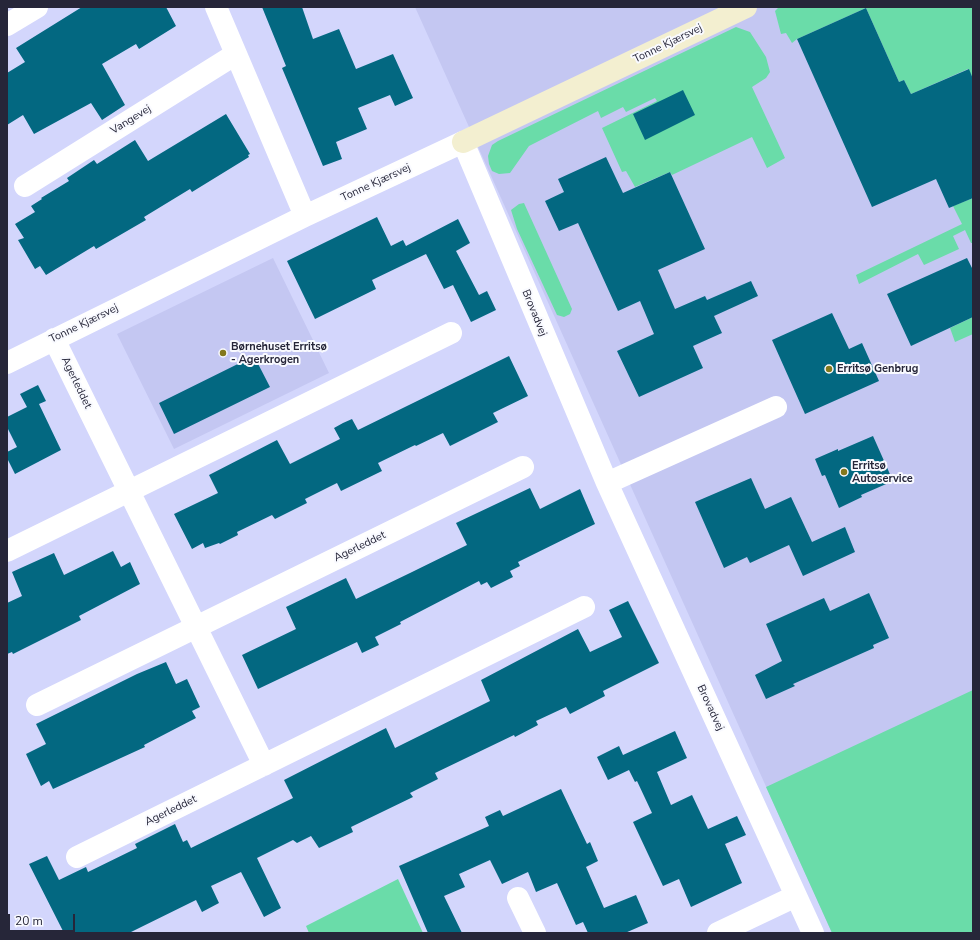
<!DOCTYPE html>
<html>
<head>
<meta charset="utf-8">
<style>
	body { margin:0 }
	#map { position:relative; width:980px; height:940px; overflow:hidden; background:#d3d6fc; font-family:"Nunito Sans",sans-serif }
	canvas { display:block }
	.frame { position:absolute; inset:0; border:8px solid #262639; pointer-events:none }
	.scale { position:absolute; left:8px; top:914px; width:67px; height:18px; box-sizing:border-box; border:2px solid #262639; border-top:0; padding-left:5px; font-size:12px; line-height:14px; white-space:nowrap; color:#262639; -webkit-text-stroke:3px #f9faff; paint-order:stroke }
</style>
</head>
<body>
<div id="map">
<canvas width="980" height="940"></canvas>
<div class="frame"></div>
<div class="scale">20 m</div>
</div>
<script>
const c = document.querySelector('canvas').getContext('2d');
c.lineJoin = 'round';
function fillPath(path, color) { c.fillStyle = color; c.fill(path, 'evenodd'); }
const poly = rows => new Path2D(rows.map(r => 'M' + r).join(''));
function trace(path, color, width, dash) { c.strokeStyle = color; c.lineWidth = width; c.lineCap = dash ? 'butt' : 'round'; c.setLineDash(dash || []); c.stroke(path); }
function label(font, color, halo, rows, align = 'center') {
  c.font = font + ' "Nunito Sans",sans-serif'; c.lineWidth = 4; c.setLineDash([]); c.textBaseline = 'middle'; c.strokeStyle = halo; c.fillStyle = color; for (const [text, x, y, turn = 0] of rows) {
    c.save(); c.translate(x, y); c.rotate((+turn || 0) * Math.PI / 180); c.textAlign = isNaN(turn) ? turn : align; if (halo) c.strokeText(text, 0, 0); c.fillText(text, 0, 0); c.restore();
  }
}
fillPath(poly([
	[415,7,973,7,973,933,832,933],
	[273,258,329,373,174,449,117,334]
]), '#c4c7f2');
fillPath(poly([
	[779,7,973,7,973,79,968,69,911,94,904,80,899,82,866,8,797,39,792,43,786,33,781,34,775,11],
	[736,27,750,32,766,57,770,72,766,78,752,87,785,158,767,168,752,137,672,175,670,172,635,187,626,171,622,172,602,128,657,101,655,98,626,112,623,107,601,118,598,111,529,146,510,173,499,174,492,171,489,164,488,156,492,145,498,141],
	[973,198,973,243,971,243,965,230,953,236,959,249,924,265,918,254,859,284,856,275,962,224,953,206],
	[524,203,572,309,570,314,564,317,557,315,517,229,511,210,519,204],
	[973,317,973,334,955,342,950,328],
	[973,690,973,933,832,933,766,787],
	[398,879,423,933,309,933,306,926]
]), '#6adca9');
fillPath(poly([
	[82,7,166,7,176,26,139,49,136,44,102,64,125,105,102,120,91,103,34,134,23,115,7,125,7,73,25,62,16,48],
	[262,7,302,7,313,39,339,29,356,69,393,54,413,98,395,106,390,95,358,108,367,129,336,142,342,159,323,166,282,68,286,66],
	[866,8,899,82,904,80,911,94,969,69,973,79,973,198,949,208,936,179,872,207,797,39],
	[683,90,695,115,645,140,633,114],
	[226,114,250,154,248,155,249,157,192,192,190,189,144,217,146,220,96,249,94,246,46,275,40,266,35,269,18,240,24,238,15,224,35,212,31,206,42,199,41,198,69,181,67,178,94,160,97,164,135,140,148,161],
	[606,157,623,193,670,172,705,249,658,270,675,309,705,296,707,300,751,281,758,296,714,316,722,333,693,346,703,368,639,397,617,351,654,334,640,301,618,311,578,223,559,231,545,201,564,192,558,179],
	[377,217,391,246,403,240,406,246,458,219,470,243,456,251,479,295,487,291,496,310,471,322,453,285,444,289,426,254,372,280,376,289,315,319,287,261],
	[967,258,973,270,973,317,911,346,887,294],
	[832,313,849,349,862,343,879,381,805,414,772,340],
	[254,356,270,387,174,434,159,403],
	[509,356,528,396,493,413,498,422,450,446,443,433,416,446,415,445,378,463,382,471,341,491,337,483,305,499,307,503,275,519,272,515,237,532,238,535,220,544,219,543,205,548,203,543,192,549,174,514,218,493,209,475,277,440,290,464,340,439,334,428,343,423,352,419,358,430],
	[38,385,46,401,39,404,61,450,15,474,7,458,7,452,17,447,7,427,7,417,27,407,20,394],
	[873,436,893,481,861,495,862,497,839,508,825,475,822,476,815,459,838,449,838,451],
	[751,478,765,509,791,497,812,542,845,527,855,552,803,576,789,545,750,563,747,557,724,568,695,502],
	[530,488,540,509,580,489,595,524,518,562,520,566,510,571,513,577,491,588,487,582,481,585,479,581,400,622,401,624,375,637,379,645,362,653,357,642,258,689,242,655,296,629,286,607,346,578,356,599,410,573,467,545,456,523],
	[113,551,121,567,130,562,140,584,79,616,81,620,13,654,12,652,7,654,7,603,22,596,12,572,54,553,64,575],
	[869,593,889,638,873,645,874,648,793,684,795,686,766,699,755,675,782,661,766,624,824,598,830,611],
	[628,601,659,663,603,691,605,696,570,714,566,707,536,721,538,725,515,737,514,735,435,773,438,779,410,793,413,797,351,827,353,832,319,848,311,836,297,843,293,840,257,858,281,908,264,917,241,872,211,886,219,903,202,912,196,900,129,933,64,933,29,864,47,856,59,880,86,867,88,872,137,848,135,844,175,824,183,842,187,840,191,848,293,798,284,780,386,728,395,748,490,701,481,680,578,629,590,652,622,637,609,610],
	[166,662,176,684,187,679,200,707,192,711,196,718,144,745,145,747,53,789,49,781,41,786,26,754,46,744,36,724,137,674],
	[675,731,687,758,657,772,671,805,692,795,708,829,737,816,746,835,725,844,742,883,691,907,679,879,663,886,633,822,652,813,637,781,635,782,629,770,608,780,597,757,619,746,623,755],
	[561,789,587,844,590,842,598,861,586,867,604,908,636,895,648,923,625,933,588,933,583,922,576,925,557,883,536,892,528,872,502,884,490,860,459,874,465,887,444,896,462,933,428,933,399,866,489,826,485,817,500,810,503,816]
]), '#036881');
trace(poly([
	[216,7,305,216],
	[7,25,37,7],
	[25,186,236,54],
	[54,339,264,765],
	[7,363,305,216,463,142,607,483,813,933],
	[607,483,776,407],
	[7,551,451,333],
	[37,705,523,467],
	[77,857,584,607],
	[518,898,535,933],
	[718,933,796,896]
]), '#fff', 22);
trace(poly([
	[463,142,746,7]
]), '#f3efd0', 22);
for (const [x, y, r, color] of [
	[223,353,4,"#83781c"],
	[829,369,4,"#83781c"],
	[844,472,4,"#83781c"]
]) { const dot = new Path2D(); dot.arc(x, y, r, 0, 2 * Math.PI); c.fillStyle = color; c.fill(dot); trace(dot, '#f9faff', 1.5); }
label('11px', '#262639', '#f9faff', [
	["Tonne Kjærsvej",668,44,-26],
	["Vangevej",131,120,-32],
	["Tonne Kjærsvej",376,183,-25],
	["Brovadvej",534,313,68],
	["Tonne Kjærsvej",84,324,-26],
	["Agerleddet",76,383,64],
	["Agerleddet",360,547,-26],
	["Brovadvej",710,708,65],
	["Agerleddet",171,811,-26]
]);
label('bold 11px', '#262639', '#f9faff', [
	["Børnehuset Erritsø",231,347],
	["- Agerkrogen",231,360],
	["Erritsø Genbrug",837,369],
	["Erritsø",852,466],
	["Autoservice",852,479]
], 'left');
</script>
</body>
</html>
